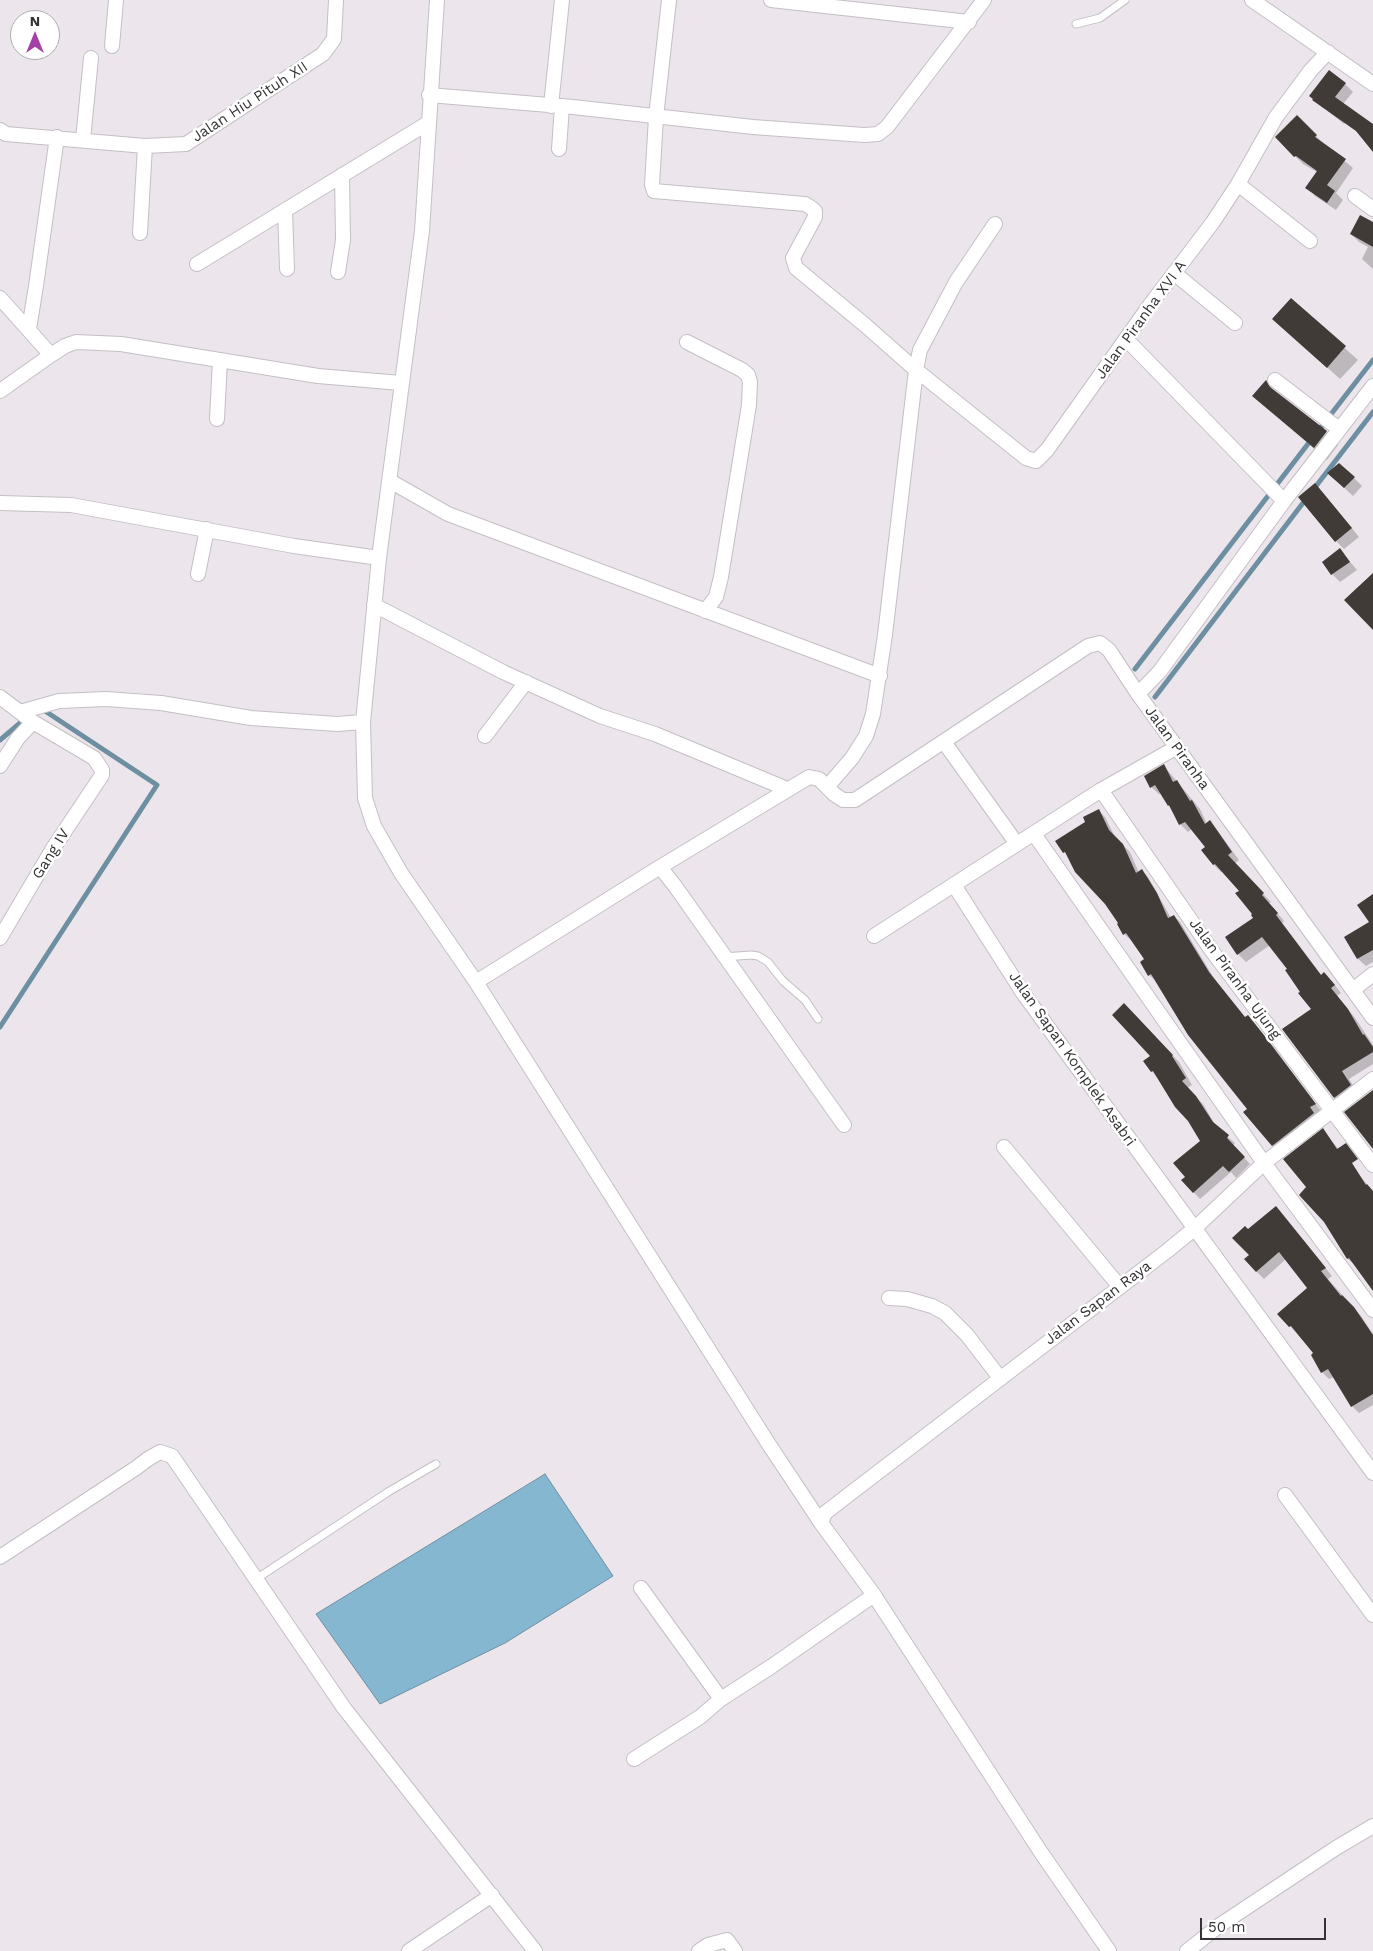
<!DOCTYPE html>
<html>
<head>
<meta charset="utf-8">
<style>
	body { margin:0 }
	#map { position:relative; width:1373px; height:1951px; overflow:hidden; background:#ece6ec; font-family:"Work Sans",sans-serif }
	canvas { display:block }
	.north { position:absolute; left:10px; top:10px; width:50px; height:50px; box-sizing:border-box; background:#fff; border:1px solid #aeadae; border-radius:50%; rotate:0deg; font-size:14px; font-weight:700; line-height:20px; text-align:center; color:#343234 }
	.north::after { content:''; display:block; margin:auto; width:18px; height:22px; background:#a341a8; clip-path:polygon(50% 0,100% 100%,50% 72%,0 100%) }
	.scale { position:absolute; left:1200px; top:1918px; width:126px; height:22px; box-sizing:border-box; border:2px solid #343234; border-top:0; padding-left:6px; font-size:15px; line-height:18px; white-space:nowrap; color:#343234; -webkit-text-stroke:4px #fff; paint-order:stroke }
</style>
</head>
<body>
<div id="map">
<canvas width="1373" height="1951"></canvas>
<div class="north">N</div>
<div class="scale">50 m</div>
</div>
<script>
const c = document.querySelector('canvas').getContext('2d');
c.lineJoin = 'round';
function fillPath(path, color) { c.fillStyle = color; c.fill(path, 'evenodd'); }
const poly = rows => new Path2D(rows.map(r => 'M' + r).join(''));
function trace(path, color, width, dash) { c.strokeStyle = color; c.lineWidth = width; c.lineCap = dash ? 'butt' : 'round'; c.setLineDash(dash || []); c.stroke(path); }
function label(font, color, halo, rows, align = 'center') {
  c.font = font + ' "Work Sans",sans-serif'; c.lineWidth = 5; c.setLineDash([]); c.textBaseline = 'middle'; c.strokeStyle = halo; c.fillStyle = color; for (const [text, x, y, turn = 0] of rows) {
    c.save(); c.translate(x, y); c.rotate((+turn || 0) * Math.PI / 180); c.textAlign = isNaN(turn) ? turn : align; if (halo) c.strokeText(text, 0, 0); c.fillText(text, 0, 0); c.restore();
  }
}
const water = poly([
	[545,1474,613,1576,505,1643,380,1704,316,1614,545,1474]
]);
fillPath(water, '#85b7d0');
trace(water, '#6d8fa1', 1);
fillPath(poly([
	[1345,84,1353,92,1343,104,1353,113,1344,124,1314,100],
	[1297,117,1324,144,1353,168,1336,193,1343,200,1336,210,1315,196,1307,187,1317,172,1303,164,1276,137],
	[1373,223,1373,269,1362,259,1368,247,1359,242,1351,234],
	[1291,300,1358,360,1340,379,1274,319],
	[1266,382,1279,396,1326,432,1338,445,1327,460,1254,396],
	[1354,478,1362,486,1353,496,1337,481],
	[1323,493,1359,537,1344,549,1336,541],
	[1340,550,1357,570,1340,582,1332,574],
	[1164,766,1200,809,1207,824,1210,822,1217,830,1239,860,1234,864,1271,902,1269,903,1284,921,1282,923,1322,976,1332,981,1341,993,1337,996,1355,1018,1373,1045,1373,1064,1349,1079,1358,1093,1342,1105,1335,1097,1313,1009,1289,969,1270,945,1246,962,1238,954,1255,918,1254,914,1241,891,1223,871,1221,872,1214,865,1203,850,1207,848,1192,829,1188,832,1180,824,1161,793,1159,794,1151,787],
	[1098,810,1105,817,1115,837,1130,852,1139,873,1142,871,1148,877,1171,918,1174,916,1180,922,1215,980,1245,1018,1254,1023,1273,1047,1321,1111,1316,1114,1319,1120,1279,1151,1273,1145,1249,1109,1156,981,1149,975,1145,960,1132,939,1131,940,1124,934,1118,924,1120,923,1057,841,1087,823],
	[1373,895,1373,962,1366,966,1358,959,1345,937,1371,922],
	[1131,1011,1179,1062,1192,1085,1187,1088,1203,1104,1217,1128,1235,1143,1233,1146,1250,1164,1236,1178,1231,1172,1200,1199,1183,1181,1187,1177,1201,1141,1189,1120,1152,1071,1152,1057],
	[1323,1130,1373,1192,1373,1289,1357,1267,1348,1259,1325,1222,1308,1187],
	[1283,1215,1332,1276,1328,1279,1361,1316,1373,1334,1373,1405,1359,1413,1352,1406,1334,1377,1329,1379,1322,1372,1315,1354,1290,1326,1309,1288,1286,1259,1264,1279,1256,1271,1250,1256,1248,1230]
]), '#0003');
trace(poly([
	[1318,431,1373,360],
	[1313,490,1373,412],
	[1135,669,1311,440],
	[1155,697,1306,499],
	[0,740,26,718],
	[0,1027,157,785,42,709]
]), '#6d8fa1', 5);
fillPath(poly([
	[1329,70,1346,83,1335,97,1373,124,1373,152,1356,131,1312,100,1313,99,1309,96],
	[1297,115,1317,135,1315,137,1346,159,1327,185,1335,191,1327,203,1305,188,1317,171,1296,156,1294,157,1275,137],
	[1360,215,1373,222,1373,247,1350,234],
	[1291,298,1346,346,1327,368,1272,319],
	[1266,380,1270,387,1327,431,1314,448,1252,396],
	[1339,463,1355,477,1344,488,1327,473],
	[1315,483,1352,528,1335,542,1298,497],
	[1340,548,1350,562,1331,575,1322,562],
	[1373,573,1373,630,1344,600],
	[1164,764,1173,782,1177,780,1190,801,1192,800,1205,824,1210,820,1232,852,1228,855,1264,893,1262,895,1278,913,1276,915,1321,975,1324,972,1335,985,1331,988,1348,1009,1363,1035,1364,1034,1373,1047,1373,1052,1342,1071,1351,1085,1334,1098,1282,1029,1311,1009,1298,993,1300,992,1285,970,1287,969,1262,937,1237,955,1225,937,1253,918,1251,915,1252,914,1235,893,1239,891,1215,864,1213,865,1201,850,1205,847,1185,822,1179,825,1169,805,1168,806,1155,785,1150,788,1144,776],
	[1099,809,1109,830,1123,844,1136,873,1142,869,1157,893,1168,918,1174,915,1209,972,1245,1017,1248,1015,1267,1039,1316,1104,1310,1107,1314,1113,1272,1146,1243,1112,1247,1109,1188,1035,1151,974,1148,976,1140,962,1144,959,1126,933,1123,935,1117,924,1118,923,1105,904,1075,872,1065,852,1063,853,1055,841,1085,822,1083,817],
	[1373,894,1373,950,1357,959,1344,937,1369,922,1357,905],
	[1124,1003,1173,1055,1172,1056,1186,1078,1182,1081,1196,1096,1213,1122,1229,1135,1227,1138,1245,1157,1229,1172,1223,1166,1193,1193,1181,1180,1185,1177,1173,1163,1200,1141,1188,1121,1175,1107,1153,1071,1151,1072,1143,1061,1150,1056,1112,1015],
	[1373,1090,1373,1149,1344,1112],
	[1323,1128,1337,1149,1346,1143,1358,1159,1352,1163,1366,1185,1367,1184,1373,1191,1373,1291,1349,1258,1347,1259,1324,1222,1299,1195,1306,1187,1283,1159],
	[1276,1206,1326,1268,1321,1271,1341,1296,1342,1295,1354,1307,1373,1335,1373,1394,1351,1407,1328,1369,1321,1373,1311,1355,1313,1353,1291,1326,1289,1327,1277,1314,1307,1288,1279,1252,1256,1272,1244,1259,1249,1255,1232,1238,1245,1226,1248,1229]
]), '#403b37');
const lane = poly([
	[1076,24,1100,18,1125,0],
	[724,957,751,955,758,956,768,962,783,981,805,1000,818,1019],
	[256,1579,388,1492,436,1464]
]);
const street = poly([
	[437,0,422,231,379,558,363,722,365,798,374,826,401,873,476,982,768,1443,821,1523,874,1595,1040,1851,1109,1951],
	[669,0,656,117,652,185,654,191,805,204,810,207,815,211,815,217,793,258,796,268,865,325,916,370,1026,458,1036,461,1047,450,1150,305,1213,222,1238,184,1276,117,1311,70,1328,52],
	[771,0,969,22],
	[1252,0,1373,84],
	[112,46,116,0],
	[429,95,573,107,753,127,864,135,878,134,887,127,984,0],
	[551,106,562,0],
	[0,130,6,134,145,146,186,144,323,54,334,39,336,0],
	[83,140,91,58],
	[559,149,562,106],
	[1238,184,1310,241],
	[1355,196,1373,209],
	[285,210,287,269],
	[140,233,145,146],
	[197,264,428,123],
	[338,272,343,240,342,175],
	[1174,273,1235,323],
	[0,298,51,355,0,391],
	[29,329,36,286,57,137],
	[1126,339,1284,501],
	[687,342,742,370,748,375,750,382,749,405,721,577,716,597,705,611],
	[51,355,65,346,76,342,121,344,318,376,401,383],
	[1275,380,1339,429],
	[217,419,220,360],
	[390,481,448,514,880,676],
	[0,503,71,505,294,546,379,558],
	[198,574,207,529],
	[374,605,503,672,600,716,655,734,787,789],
	[1138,694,1160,671,1284,501,1373,386],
	[0,697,33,722,94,758,102,770,102,775,52,850,0,938],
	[20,712,59,701,106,699,161,703,251,718,337,724,363,722],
	[485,736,526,682],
	[944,742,1017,844],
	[0,766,18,738,33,722],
	[827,787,852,758,866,736,873,714,885,635,916,370,920,350,956,282,995,224],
	[1101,790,1212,951,1373,1165],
	[1034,834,1264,1163,1373,1310],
	[660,867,809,777,819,779,834,794,843,800,855,800,1088,646,1100,643,1109,650,1138,694,1373,1018],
	[954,885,1023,993,1373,1473],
	[874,936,1101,790,1177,747],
	[476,982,660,867,675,886,844,1125],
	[1353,990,1373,974],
	[1004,1147,1120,1287],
	[889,1298,907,1299,932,1306,945,1313,967,1335,1000,1378],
	[1285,1495,1373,1615],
	[821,1523,825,1513,847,1496,1167,1251,1194,1229,1264,1163,1373,1079],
	[0,1557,136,1468,148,1459,160,1452,172,1456,344,1708,535,1951],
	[641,1588,721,1699,772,1666,874,1595],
	[634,1759,700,1717,721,1699],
	[409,1951,492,1895],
	[699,1951,708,1945,727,1940,735,1951],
	[1187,1951,1220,1925,1336,1848,1373,1826]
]);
trace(lane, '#c4bfc4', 9);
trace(street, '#c4bfc4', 16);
trace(lane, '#fff', 7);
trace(street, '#fff', 14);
label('15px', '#343234', '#fff', [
	["Jalan Hiu Pituh XII",250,102,-33],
	["Jalan Piranha XVI A",1141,320,-54],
	["Jalan Piranha",1177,748,54],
	["Gang IV",51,854,-58],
	["Jalan Piranha Ujung",1235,979,54],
	["Jalan Sapan Komplek Asabri",1072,1059,55],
	["Jalan Sapan Raya",1098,1303,-37]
]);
</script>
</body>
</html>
